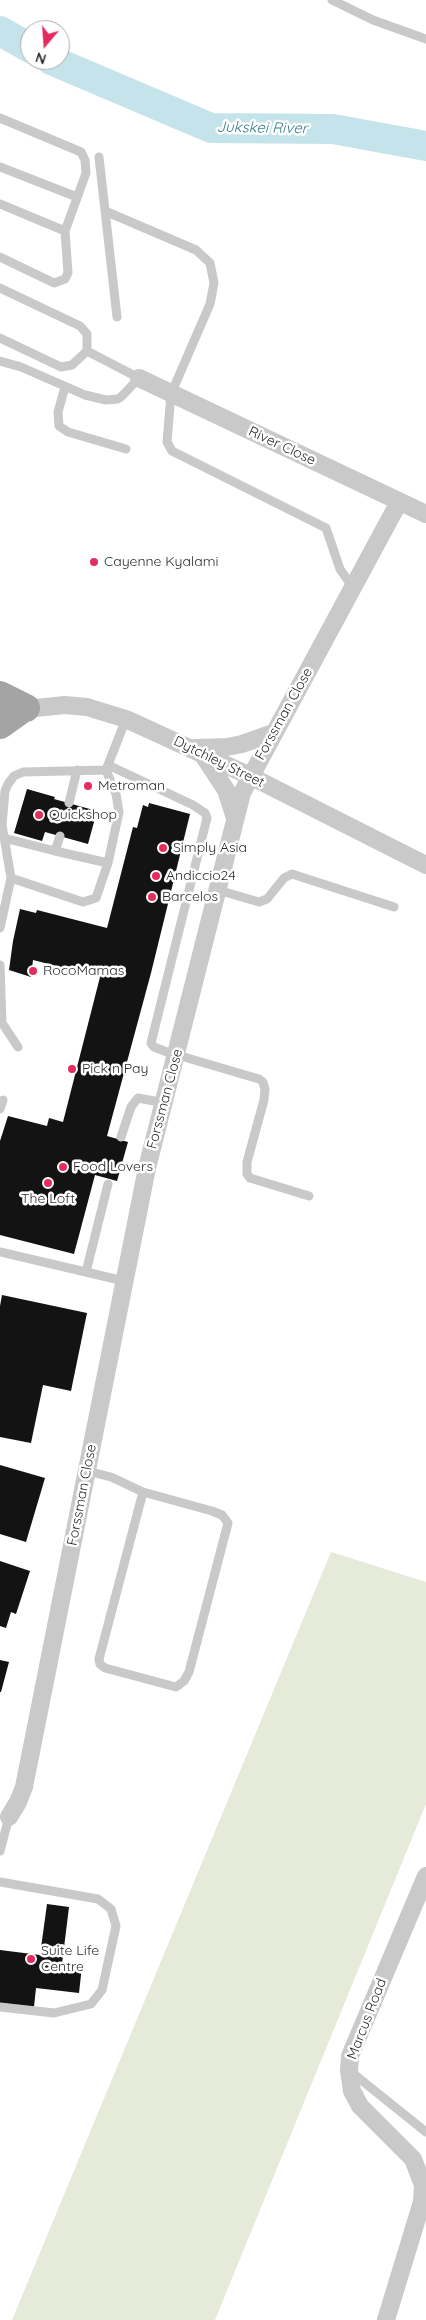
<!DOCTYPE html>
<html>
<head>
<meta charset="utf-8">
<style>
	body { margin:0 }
	#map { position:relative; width:426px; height:2320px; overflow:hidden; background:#fff; font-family:Quicksand,sans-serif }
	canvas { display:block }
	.north { position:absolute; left:20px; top:20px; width:50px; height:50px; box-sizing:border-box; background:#fff; border:1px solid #ababab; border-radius:50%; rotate:198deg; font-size:14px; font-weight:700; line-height:20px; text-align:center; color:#2c2c2c }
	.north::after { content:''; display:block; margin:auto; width:18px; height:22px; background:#e52c5f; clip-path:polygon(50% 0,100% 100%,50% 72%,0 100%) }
</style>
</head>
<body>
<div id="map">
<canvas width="426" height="2320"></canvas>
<div class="north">N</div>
</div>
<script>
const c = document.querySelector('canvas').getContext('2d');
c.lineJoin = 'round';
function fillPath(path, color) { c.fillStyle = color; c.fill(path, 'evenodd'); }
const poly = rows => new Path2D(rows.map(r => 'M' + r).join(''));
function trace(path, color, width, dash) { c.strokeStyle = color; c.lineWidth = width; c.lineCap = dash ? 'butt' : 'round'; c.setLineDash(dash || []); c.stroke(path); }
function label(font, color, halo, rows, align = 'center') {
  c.font = font + ' Quicksand,sans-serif'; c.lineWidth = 5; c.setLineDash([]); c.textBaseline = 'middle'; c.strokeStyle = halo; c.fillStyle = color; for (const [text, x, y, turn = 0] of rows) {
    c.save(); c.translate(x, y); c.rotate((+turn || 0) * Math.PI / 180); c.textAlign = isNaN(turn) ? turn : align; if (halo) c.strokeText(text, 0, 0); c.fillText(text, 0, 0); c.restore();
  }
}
fillPath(poly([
	[331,1552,426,1582,426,1804,215,2320,12,2320]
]), '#e6ead9');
trace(poly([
	[0,31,30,48],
	[51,60,211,128,333,129,426,146]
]), '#c5e3eb', 30);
fillPath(poly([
	[27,789,55,797,54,799,97,811,88,844,45,832,42,841,14,833],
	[149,803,190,814,151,973,107,1136,128,1142,117,1181,95,1175,74,1254,0,1235,0,1141,8,1116,47,1126,49,1118,63,1122,100,977,33,960,31,977,9,970,13,941,20,909,36,913,37,910,107,928,133,827,137,828,143,805,148,807],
	[2,1295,87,1313,71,1391,43,1385,31,1443,0,1437,0,1306],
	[0,1465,45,1478,26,1542,0,1534],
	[0,1561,30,1571,16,1614,11,1612,6,1628,0,1626],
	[0,1660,9,1662,1,1692,0,1692],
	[47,1904,69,1907,62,1964,82,1966,79,1993,36,1988,34,2007,0,2003,0,1950,40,1955]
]), '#131313');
trace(poly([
	[332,0,373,20,426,39],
	[0,118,81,152,85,160,86,173,65,231,68,273,65,279,54,283,0,257],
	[99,157,117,317],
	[0,167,77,197],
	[0,204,65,231],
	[105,211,196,250,210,263,214,283,210,304,171,394,167,442,172,451,326,528,340,569,353,588],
	[0,288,80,326,87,334,87,351,72,365,61,367,0,338],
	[0,361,21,367,85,395,106,400,118,399,122,396,139,378,87,351],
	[65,387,58,412,59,426,68,432,126,449],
	[108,765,193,805,205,813,207,818,151,1043,154,1047,167,1052,259,1079,263,1082,265,1089,264,1100,247,1162,247,1174,250,1178,309,1196],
	[69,803,77,770],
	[60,836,55,851,108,863],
	[4,838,55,851],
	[11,878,83,902,96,898,108,863,119,812,116,794,106,770,126,719],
	[218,890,259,902,267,899,284,878,292,874,394,907],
	[0,928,11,878,2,825,5,791,8,784,14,776,23,772,106,770],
	[0,965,2,1023,18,1047],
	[0,1109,3,1100],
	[121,1137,131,1107,138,1098,165,1103],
	[0,1252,124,1281],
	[86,1272,108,1184],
	[87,1471,111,1477,143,1492,99,1659,100,1664,105,1668,176,1687,184,1681,189,1672,228,1523,222,1515,212,1511,143,1492],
	[0,1851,9,1817],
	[0,1882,98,1899,111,1909,116,1926,102,1990,91,2004,54,2013,0,2007],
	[350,2071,426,2132]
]), '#c9c9c9', 9);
trace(poly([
	[139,378,426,514],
	[15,710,65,705,87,707,126,719,250,776,426,865],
	[195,748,227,747,242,744,273,733],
	[203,755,226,790,235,818],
	[9,1817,18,1802,24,1787,147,1168,242,793,399,502],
	[386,2320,422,2202,423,2185,413,2159,360,2106,352,2091,349,2070,350,2056,426,1876]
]), '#c9c9c9', 18);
trace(poly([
	[0,695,26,708],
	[0,725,24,708]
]), '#a4a4a4', 28);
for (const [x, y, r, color] of [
	[94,562,5,"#e52c5f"],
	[88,786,5,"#e52c5f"],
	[39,815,5,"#e52c5f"],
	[163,848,5,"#e52c5f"],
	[156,876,5,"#e52c5f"],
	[152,897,5,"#e52c5f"],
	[33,971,5,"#e52c5f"],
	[72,1069,5,"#e52c5f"],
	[63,1167,5,"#e52c5f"],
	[48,1183,5,"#e52c5f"],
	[31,1959,5,"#e52c5f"]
]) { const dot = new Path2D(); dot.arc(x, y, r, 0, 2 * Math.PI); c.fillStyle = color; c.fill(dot); trace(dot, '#fff', 2); }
label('14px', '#2c2c2c', '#fff', [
	["River Close",282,446,25],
	["Forssman Close",284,714,-61],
	["Dytchley Street",219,762,26],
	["Forssman Close",165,1099,-75],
	["Forssman Close",82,1495,-79],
	["Marcus Road",367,2019,-69]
]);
label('14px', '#2c2c2c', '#fff', [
	["Cayenne Kyalami",104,562],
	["Metroman",98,786],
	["Quickshop",49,815],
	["Simply Asia",173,848],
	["Andiccio24",166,876],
	["Barcelos",162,897],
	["RocoMamas",43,971],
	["Pick n Pay",82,1069],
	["Food Lovers",73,1167],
	["The Loft",48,1199,"center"],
	["Suite Life",41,1951],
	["Centre",41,1967]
], 'left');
label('italic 15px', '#3b7e8e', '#fff', [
	["Jukskei River",262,128,1]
]);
</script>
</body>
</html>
